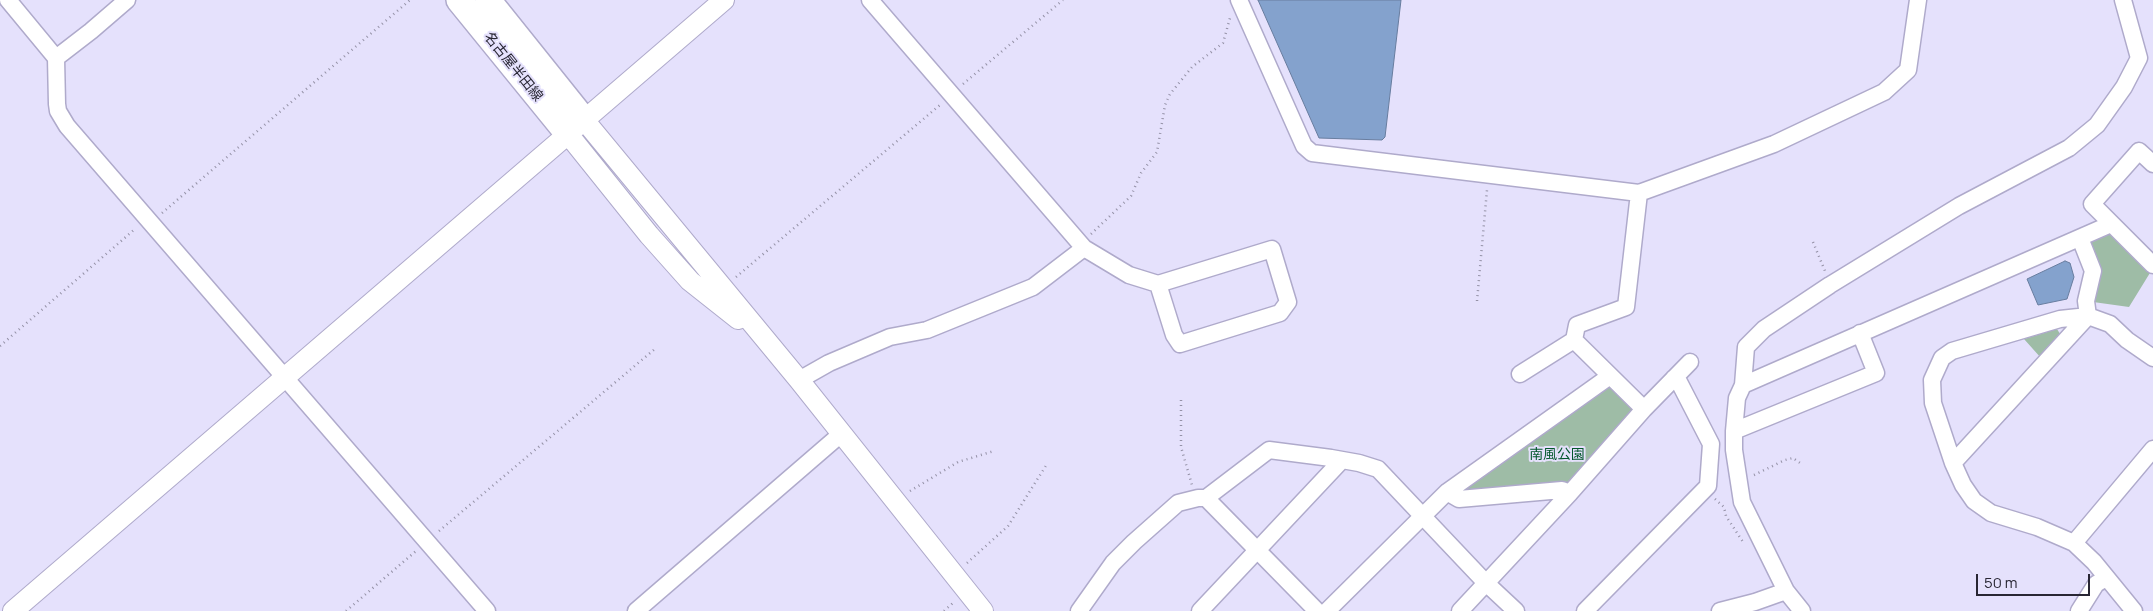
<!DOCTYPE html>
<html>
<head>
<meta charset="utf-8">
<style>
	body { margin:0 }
	#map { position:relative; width:2153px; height:611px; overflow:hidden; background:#e5e1fc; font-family:Manrope,sans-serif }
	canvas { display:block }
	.scale { position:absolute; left:1976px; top:574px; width:114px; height:22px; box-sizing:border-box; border:2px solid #282633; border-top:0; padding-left:6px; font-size:15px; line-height:18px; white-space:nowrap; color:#282633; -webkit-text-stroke:4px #e5e1fc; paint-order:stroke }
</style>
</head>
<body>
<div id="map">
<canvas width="2153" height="611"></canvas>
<div class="scale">50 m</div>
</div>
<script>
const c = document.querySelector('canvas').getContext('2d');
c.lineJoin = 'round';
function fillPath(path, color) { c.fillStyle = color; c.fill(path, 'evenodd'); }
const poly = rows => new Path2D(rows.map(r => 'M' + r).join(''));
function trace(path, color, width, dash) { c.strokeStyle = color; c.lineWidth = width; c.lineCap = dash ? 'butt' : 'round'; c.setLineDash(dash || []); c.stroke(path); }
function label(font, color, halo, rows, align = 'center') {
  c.font = font + ' Manrope,"Noto Sans JP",sans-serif'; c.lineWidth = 4; c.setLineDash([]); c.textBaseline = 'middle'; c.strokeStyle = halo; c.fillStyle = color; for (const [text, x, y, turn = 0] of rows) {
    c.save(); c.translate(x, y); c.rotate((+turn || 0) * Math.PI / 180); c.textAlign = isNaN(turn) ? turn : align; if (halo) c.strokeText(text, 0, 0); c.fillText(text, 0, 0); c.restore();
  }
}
fillPath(poly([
	[2111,224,2153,268,2129,307,2086,301,2093,271,2080,238],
	[2057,329,2062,337,2041,358,2024,339],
	[1610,376,1644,409,1570,493,1447,492]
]), '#9ebca6');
const water = poly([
	[1258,0,1401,0,1385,137,1382,140,1319,138,1258,0],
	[2065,261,2070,263,2074,277,2067,299,2038,305,2027,279,2065,261]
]);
fillPath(water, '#84a2cd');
trace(water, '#687d9f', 1);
const minor = poly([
	[8,0,56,58,57,104,58,111,67,126,487,611],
	[870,0,1084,248,1129,275,1158,284,1174,335,1180,344,1280,313,1288,302,1272,249,1158,284],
	[1239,0,1304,146,1312,153,1639,193,1774,144,1884,92,1908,70,1918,0],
	[56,58,91,31,127,0],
	[2153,164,2139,151,2092,204,2153,265],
	[1639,193,1626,307,1577,325,1574,340,1644,409],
	[1520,374,1574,340],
	[799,380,829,363,890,337,927,330,1033,287,1084,248],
	[1743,385,2111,224],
	[1734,431,1876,373,1860,333],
	[1953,463,2088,316,2086,301,2093,271,2080,238],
	[1447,492,1459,499,1562,490,1570,493,1644,409,1690,362],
	[1206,498,1317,611],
	[2074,543,2153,449],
	[636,611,841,434],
	[1079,611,1113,563,1134,542,1178,503,1198,498,1206,498,1269,450,1331,458,1359,463,1378,469,1486,583,1516,611],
	[1200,611,1342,460],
	[1327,611,1447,492,1610,376],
	[1460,611,1570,493],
	[1585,611,1708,486,1711,444,1679,382,1674,378],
	[1720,611,1755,602,1786,591],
	[1802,611,1786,591,1742,502,1734,450,1734,431,1737,398,1743,385,1746,347,1764,329,1830,285,1959,206,2069,148,2097,125,2124,87,2139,58,2123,0],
	[2079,611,2096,584,2106,578],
	[2134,611,2094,562,2074,543,2037,527,1991,513,1974,501,1963,485,1953,463,1933,403,1932,380,1942,358,1952,351,2060,319,2088,316,2110,324,2127,340,2153,358]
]);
const tertiary = poly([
	[585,121,799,380,983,611],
	[568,134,649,235,690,281,738,319],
	[13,611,724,0]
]);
const primary = poly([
	[459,0,568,134],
	[488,0,585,121]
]);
trace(minor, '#afaacb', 19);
trace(tertiary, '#afaacb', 22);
trace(primary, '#afaacb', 28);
trace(poly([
	[963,84,1063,0],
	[162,213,410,0],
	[1091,234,1131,196,1141,173,1157,152,1165,105,1170,94,1192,67,1223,43,1230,18],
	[1813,242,1825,271],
	[736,277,940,105],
	[1477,301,1487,190],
	[0,346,135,229],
	[1181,400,1181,447,1192,485],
	[1754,475,1785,460,1793,458,1800,463],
	[910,491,958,462,994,451],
	[1715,499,1724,507,1726,516,1743,542],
	[439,531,656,348],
	[967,563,1008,526,1047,464],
	[346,611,416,551],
	[944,611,954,602]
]), '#9592a7', 2.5, [1, 4]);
trace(minor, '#fff', 16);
trace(tertiary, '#fff', 20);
trace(primary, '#fff', 25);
label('14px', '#282633', '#e5e1fc', [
	["名古屋半田線",513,67,51]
]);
label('14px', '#03572c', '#e5e1fc', [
	["南風公園",1557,455]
]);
</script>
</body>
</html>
